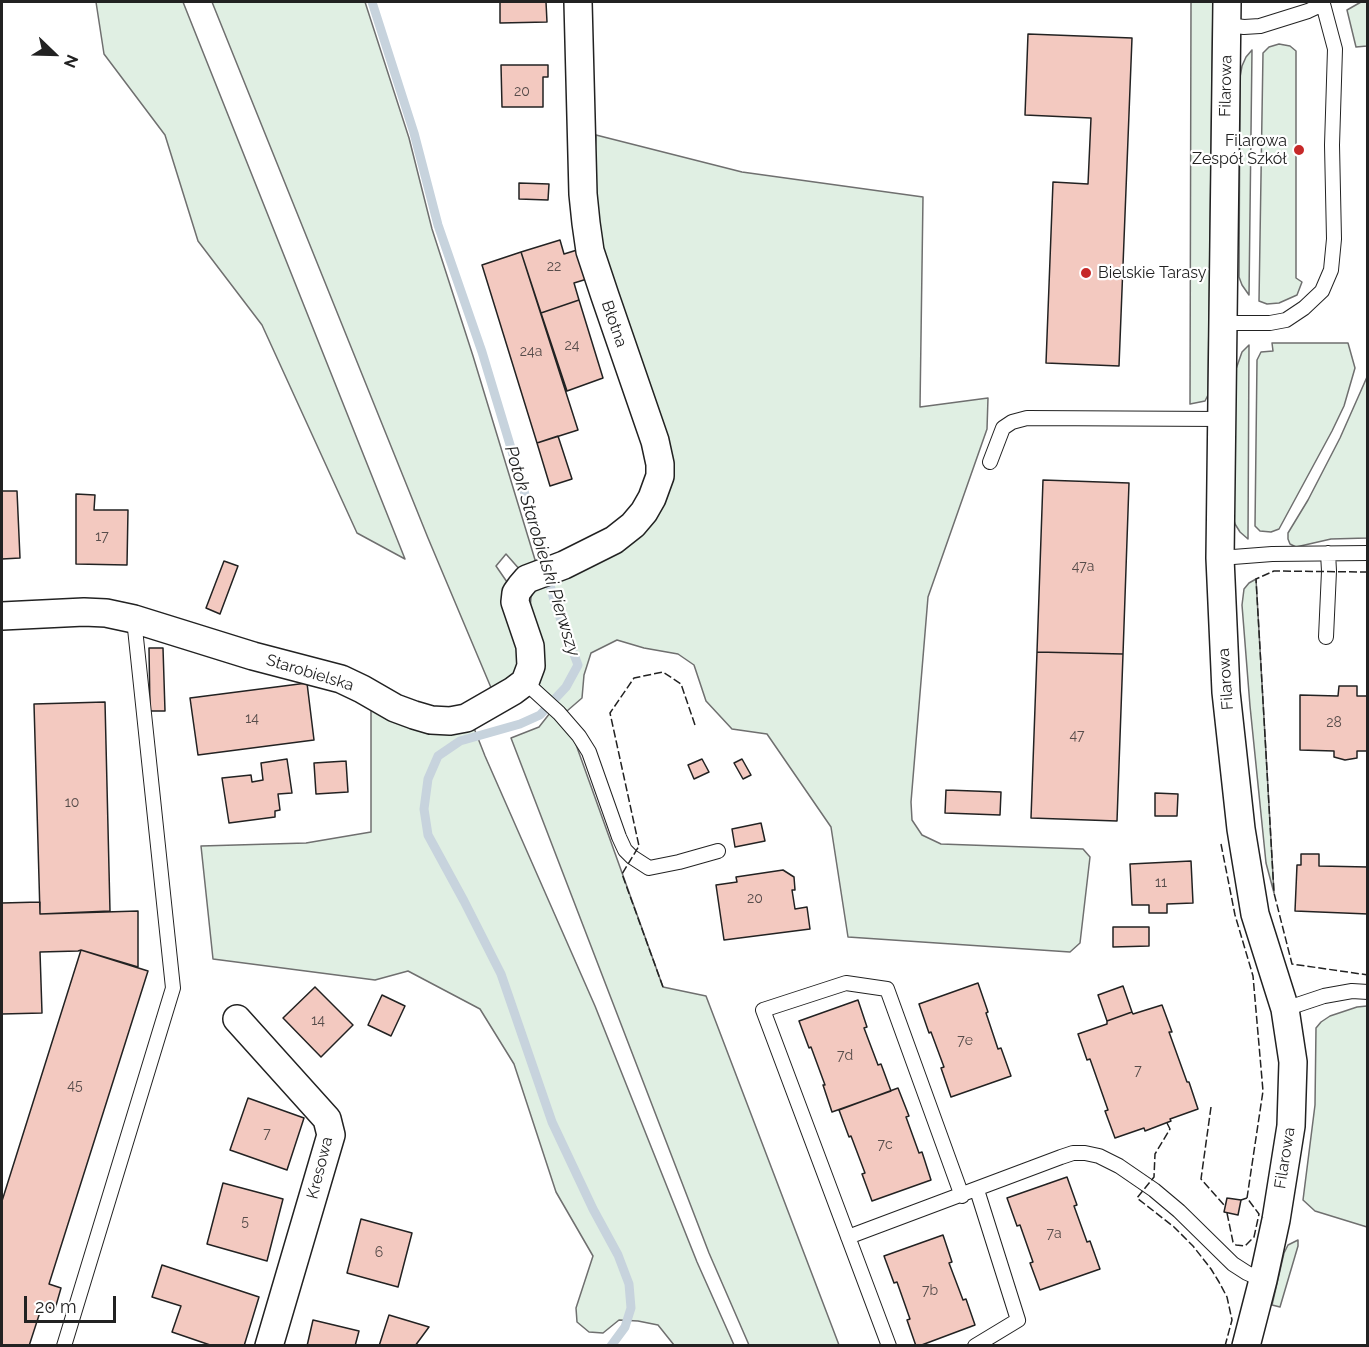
<!DOCTYPE html>
<html>
<head>
<meta charset="utf-8">
<style>
	body { margin:0 }
	#map { position:relative; width:1369px; height:1347px; overflow:hidden; background:#fff; font-family:Raleway,sans-serif }
	canvas { display:block }
	.frame { position:absolute; inset:0; border:3px solid #222; pointer-events:none }
	.north { position:absolute; left:24px; top:24px; width:60px; height:60px; -webkit-text-stroke:4px #fff; paint-order:stroke; rotate:113deg; font-size:16px; font-weight:700; line-height:24px; text-align:center; color:#222 }
	.north::after { content:''; display:block; margin:auto; width:21px; height:27px; background:#222; clip-path:polygon(50% 0,100% 100%,50% 72%,0 100%) }
	.scale { position:absolute; left:24px; top:1296px; width:92px; height:27px; box-sizing:border-box; border:3px solid #222; border-top:0; padding-left:8px; font-size:18px; line-height:21px; white-space:nowrap; color:#222; -webkit-text-stroke:4px #fff; paint-order:stroke }
</style>
</head>
<body>
<div id="map">
<canvas width="1369" height="1347"></canvas>
<div class="frame"></div>
<div class="north">N</div>
<div class="scale">20 m</div>
</div>
<script>
const c = document.querySelector('canvas').getContext('2d');
c.lineJoin = 'round';
function fillPath(path, color) { c.fillStyle = color; c.fill(path, 'evenodd'); }
const poly = rows => new Path2D(rows.map(r => 'M' + r).join(''));
function trace(path, color, width, dash) { c.strokeStyle = color; c.lineWidth = width; c.lineCap = dash ? 'butt' : 'round'; c.setLineDash(dash || []); c.stroke(path); }
function label(font, color, halo, rows, align = 'center') {
  c.font = font + ' Raleway,sans-serif'; c.lineWidth = 4.5; c.setLineDash([]); c.textBaseline = 'middle'; c.strokeStyle = halo; c.fillStyle = color; for (const [text, x, y, turn = 0] of rows) {
    c.save(); c.translate(x, y); c.rotate((+turn || 0) * Math.PI / 180); c.textAlign = isNaN(turn) ? turn : align; if (halo) c.strokeText(text, 0, 0); c.fillText(text, 0, 0); c.restore();
  }
}
const green = poly([
	[96,2,183,2,405,559,357,533,262,325,198,241,165,135,104,54,96,2],
	[212,2,365,2,409,138,432,229,473,356,536,563,521,571,506,554,496,566,507,582,502,593,502,603,522,664,516,675,492,690,428,538,212,2],
	[1191,2,1213,2,1208,395,1205,401,1190,404,1191,2],
	[1361,2,1367,2,1367,46,1356,47,1347,10,1361,2],
	[1279,44,1290,46,1296,51,1296,278,1302,282,1297,295,1279,303,1267,304,1259,301,1263,53,1269,47,1279,44],
	[1252,50,1249,295,1242,285,1239,277,1240,77,1242,66,1246,57,1252,50],
	[596,135,742,172,923,197,920,407,988,398,987,429,928,597,911,802,912,820,922,835,941,844,1083,849,1090,857,1080,943,1070,952,848,937,831,827,767,734,732,729,706,701,694,665,678,654,644,648,617,640,591,653,584,675,582,698,567,711,539,685,543,661,530,610,531,597,537,585,661,498,609,294,593,196,596,135],
	[1272,343,1348,343,1355,368,1344,406,1332,431,1279,529,1271,532,1260,531,1255,526,1257,360,1261,352,1273,351,1272,343],
	[1249,345,1248,539,1240,532,1235,524,1232,514,1236,369,1242,352,1249,345],
	[1367,377,1367,538,1331,539,1296,547,1290,544,1288,539,1288,533,1308,500,1340,438,1367,377],
	[1256,579,1274,893,1266,863,1250,706,1242,605,1244,589,1249,583,1256,579],
	[371,702,472,723,485,756,595,1006,697,1262,734,1345,674,1345,658,1325,638,1321,619,1320,603,1333,589,1332,577,1322,576,1308,593,1256,556,1192,514,1064,480,1009,408,971,375,980,213,959,201,846,306,843,371,832,371,702],
	[550,713,574,739,663,987,706,996,839,1345,749,1345,709,1253,511,738,539,727,550,713],
	[1367,1006,1368,1006,1367,1227,1315,1211,1303,1200,1315,1105,1316,1028,1321,1022,1330,1016,1357,1007,1367,1006],
	[1298,1240,1298,1246,1280,1307,1272,1305,1284,1253,1288,1245,1298,1240]
]);
fillPath(green, '#e0efe3');
trace(green, '#6f6f6f', 1.5);
trace(poly([
	[372,2,414,133,438,225,482,352,527,501,556,607,578,665,566,687,540,715,520,724,460,741,438,756,428,779,424,809,428,835,464,901,501,974,552,1122,593,1209,618,1255,629,1284,631,1308,625,1327,611,1346]
]), '#c7d3dd', 9);
const building = poly([
	[500,2,546,2,547,22,500,23,500,2],
	[1028,34,1132,38,1119,366,1046,363,1053,182,1088,184,1091,118,1025,115,1028,34],
	[501,65,548,65,548,77,543,77,543,107,502,107,501,65],
	[519,183,549,184,548,200,519,199,519,183],
	[560,240,564,254,577,250,587,279,574,283,579,300,541,313,521,252,560,240],
	[521,252,578,430,537,443,482,265,521,252],
	[579,300,603,378,567,391,541,313,579,300],
	[558,436,572,479,550,486,537,443,558,436],
	[1043,480,1129,483,1123,654,1037,652,1043,480],
	[2,491,17,491,20,558,2,559,2,491],
	[76,494,95,495,94,510,128,510,127,565,76,564,76,494],
	[224,561,238,566,220,614,206,608,224,561],
	[149,648,163,648,165,711,150,711,149,648],
	[1037,652,1123,654,1117,821,1031,818,1037,652],
	[307,683,314,740,198,755,190,698,307,683],
	[1339,686,1357,686,1357,696,1368,696,1368,751,1357,751,1357,758,1345,760,1334,757,1334,751,1300,750,1300,695,1338,696,1339,686],
	[105,702,110,911,40,914,34,704,105,702],
	[287,759,292,793,278,794,280,810,275,811,275,817,229,823,222,778,251,775,252,782,263,780,261,763,287,759],
	[702,759,709,772,694,779,688,765,702,759],
	[742,759,751,775,743,779,734,763,742,759],
	[346,761,348,792,316,794,314,763,346,761],
	[946,790,1001,792,1000,815,945,813,946,790],
	[1155,793,1178,794,1177,816,1155,816,1155,793],
	[761,823,765,841,735,847,732,829,761,823],
	[1301,854,1319,854,1319,866,1368,867,1368,914,1295,911,1297,865,1301,865,1301,854],
	[1191,861,1193,903,1167,904,1167,913,1149,913,1149,905,1132,905,1130,864,1191,861],
	[783,870,794,877,795,890,792,890,795,909,807,907,810,929,724,940,716,885,737,882,736,877,783,870],
	[40,902,40,914,138,911,138,967,81,950,78,951,40,952,42,1013,2,1014,2,903,40,902],
	[1113,927,1149,927,1149,946,1113,947,1113,927],
	[81,950,148,971,49,1284,61,1288,55,1309,42,1306,29,1346,2,1346,2,1201,81,950],
	[978,983,988,1012,986,1013,998,1049,1001,1048,1011,1076,951,1097,941,1068,944,1067,931,1032,929,1033,919,1004,978,983],
	[1123,986,1132,1012,1107,1021,1098,995,1123,986],
	[315,987,353,1025,321,1057,283,1018,315,987],
	[382,995,405,1006,391,1036,368,1025,382,995],
	[858,1000,867,1027,864,1028,878,1065,881,1064,891,1091,832,1112,823,1085,825,1085,811,1047,809,1048,799,1021,858,1000],
	[1162,1005,1172,1032,1169,1032,1187,1082,1189,1082,1198,1109,1170,1119,1171,1121,1145,1131,1144,1128,1115,1138,1105,1111,1108,1110,1090,1059,1087,1060,1078,1034,1107,1024,1107,1021,1132,1012,1133,1014,1162,1005],
	[898,1088,909,1116,906,1117,919,1153,922,1152,931,1180,872,1201,862,1174,865,1173,851,1136,849,1137,839,1110,898,1088],
	[248,1098,304,1118,287,1170,230,1150,248,1098],
	[1067,1177,1077,1205,1074,1206,1087,1242,1090,1241,1100,1269,1040,1290,1030,1263,1033,1262,1020,1225,1017,1226,1007,1198,1067,1177],
	[223,1183,283,1199,267,1261,207,1244,223,1183],
	[1227,1198,1241,1200,1238,1215,1224,1212,1227,1198],
	[361,1219,412,1233,398,1287,347,1273,361,1219],
	[943,1235,952,1262,949,1263,963,1300,966,1299,975,1325,919,1346,916,1346,907,1320,910,1319,897,1282,894,1283,884,1256,943,1235],
	[162,1265,259,1297,244,1346,213,1346,172,1332,181,1306,152,1297,162,1265],
	[389,1315,429,1327,415,1346,379,1346,389,1315],
	[313,1320,359,1331,355,1346,307,1346,313,1320]
]);
fillPath(building, '#f3c9c0');
trace(building, '#222', 1.5);
const service = poly([
	[1223,323,1270,323,1286,320,1304,308,1322,291,1331,270,1334,239,1332,145,1335,49,1323,4,1308,11,1260,26,1244,27,1227,25],
	[990,462,1003,428,1012,422,1027,418,1222,419],
	[1220,558,1272,554,1368,553],
	[1326,637,1329,571,1328,553],
	[525,682,559,713,579,736,589,752,619,837,625,850,632,857,649,868,679,862,718,851],
	[1285,1009,1324,996,1352,991,1368,992],
	[848,1237,1061,1157,1073,1153,1085,1153,1099,1156,1119,1166,1154,1190,1179,1211,1233,1264,1247,1273,1263,1280],
	[64,1346,173,988,134,619],
	[889,1346,763,1010,846,983,887,989,962,1196],
	[975,1346,1018,1320,977,1190]
]);
const minor = poly([
	[1227,2,1220,558,1226,692,1241,829,1255,914,1285,1009,1293,1062,1291,1126,1276,1220,1263,1280,1246,1346],
	[2,616,84,612,106,613,134,619,253,656,341,679,362,689,395,708,414,715,431,720,450,721,466,718,513,691,525,682,531,666,530,646,515,602,516,593,521,586,527,579,564,565,614,540,633,525,644,512,652,498,660,476,660,464,655,441,605,296,590,251,586,223,583,194,578,2],
	[237,1019,327,1119,331,1135,269,1346]
]);
trace(service, '#222', 16);
trace(minor, '#222', 30);
trace(service, '#fff', 14);
trace(minor, '#fff', 27);
trace(poly([
	[1368,572,1274,571,1256,579,1274,893,1292,964,1368,975],
	[1221,844,1235,915,1253,976,1263,1091,1247,1198],
	[663,987,622,874,639,846,610,713,634,678,663,672,681,684,695,725],
	[1211,1107,1201,1179,1225,1206],
	[1167,1123,1170,1129,1155,1154,1154,1177,1137,1198,1174,1227,1193,1246,1211,1269,1219,1282,1227,1297,1232,1320,1225,1346],
	[1227,1213,1233,1242,1236,1245,1245,1246,1254,1237,1259,1214,1247,1198,1241,1200]
]), '#222', 1.5, [8, 3]);
for (const [x, y, r, color] of [
	[1299,150,6,"#c62828"],
	[1086,273,6,"#c62828"]
]) { const dot = new Path2D(); dot.arc(x, y, r, 0, 2 * Math.PI); c.fillStyle = color; c.fill(dot); trace(dot, '#fff', 2); }
label('14px', '#564c4a', null, [
	["20",522,92],
	["22",554,267],
	["24",572,346],
	["24a",531,352],
	["17",102,537],
	["47a",1083,567],
	["14",252,719],
	["28",1334,723],
	["47",1077,736],
	["10",72,803],
	["11",1161,883],
	["20",755,899],
	["14",318,1021],
	["7e",965,1041],
	["7d",845,1056],
	["7",1138,1071],
	["45",75,1086],
	["7",267,1134],
	["7c",885,1145],
	["5",245,1222],
	["7a",1054,1234],
	["6",379,1253],
	["7b",930,1291]
]);
label('16px', '#222', '#fff', [
	["Filarowa",1226,86,-89],
	["Błotna",614,324,71],
	["Starobielska",310,673,17],
	["Filarowa",1226,679,-94],
	["Filarowa",1285,1158,-81],
	["Kresowa",320,1168,-76]
]);
label('16px', '#222', '#fff', [
	["Filarowa",1287,141],
	["Zespół Szkół",1287,159],
	["Bielskie Tarasy",1098,273,"left"]
], 'right');
label('italic 18px', '#222', '#fff', [
	["Potok Starobielski Pierwszy",542,551,73]
]);
</script>
</body>
</html>
